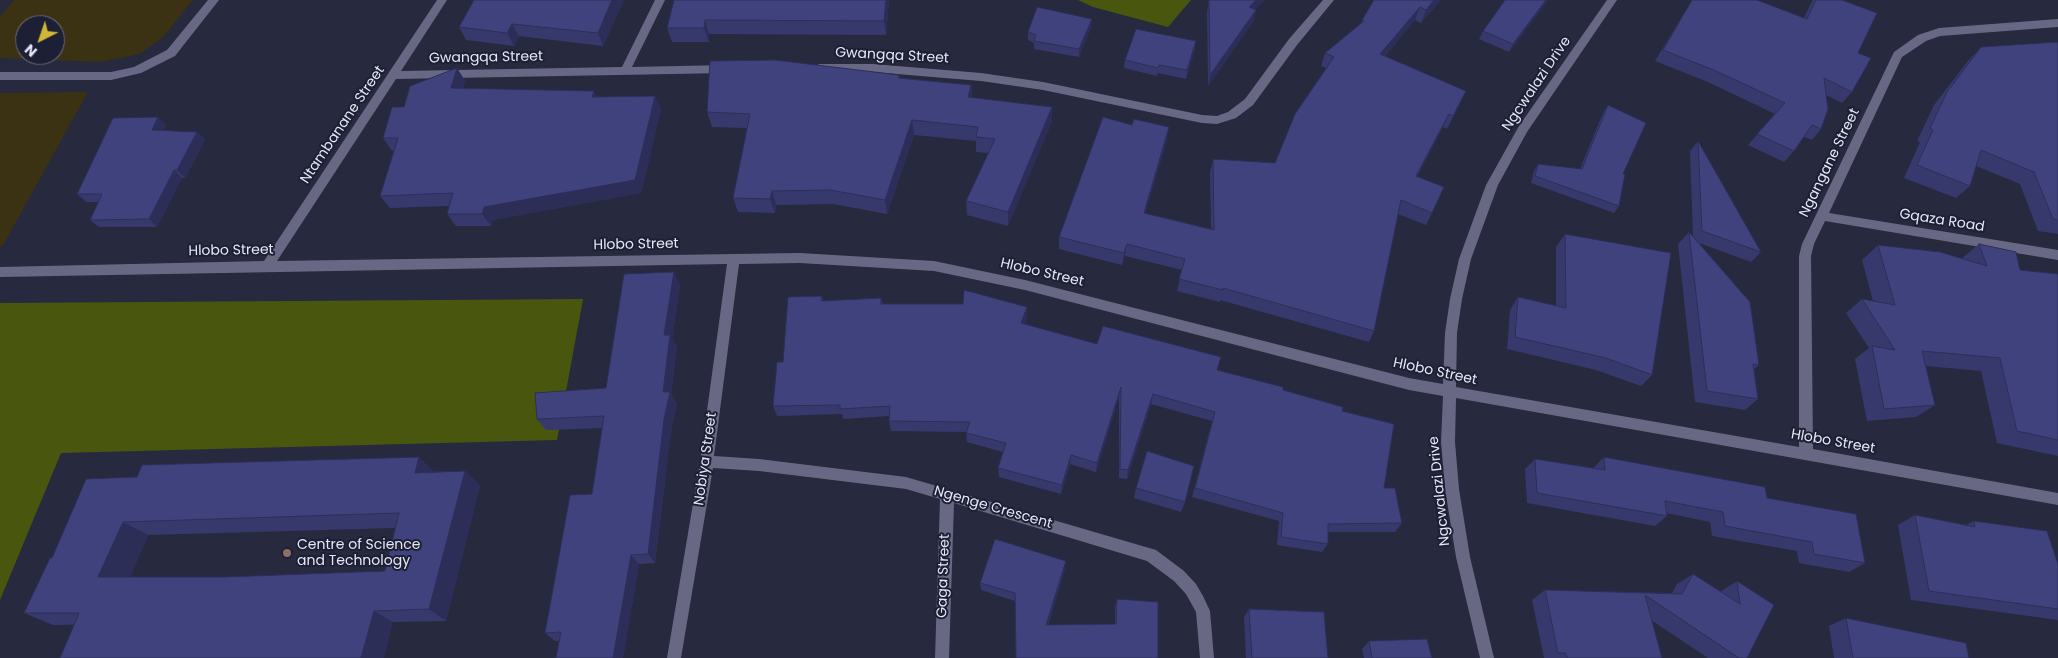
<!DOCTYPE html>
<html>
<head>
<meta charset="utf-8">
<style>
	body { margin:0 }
	#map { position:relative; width:2058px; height:658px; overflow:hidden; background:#27293e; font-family:Poppins,sans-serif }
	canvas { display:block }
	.north { position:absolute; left:15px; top:15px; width:50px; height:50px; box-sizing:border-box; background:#1d1f34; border:1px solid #6d6f82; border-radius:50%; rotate:221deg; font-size:14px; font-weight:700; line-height:20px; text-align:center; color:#e5e7f6 }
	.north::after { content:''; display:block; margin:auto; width:18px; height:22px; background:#d0b736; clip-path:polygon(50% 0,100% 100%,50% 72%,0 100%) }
</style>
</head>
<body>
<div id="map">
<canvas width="2058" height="658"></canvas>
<div class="north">N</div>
</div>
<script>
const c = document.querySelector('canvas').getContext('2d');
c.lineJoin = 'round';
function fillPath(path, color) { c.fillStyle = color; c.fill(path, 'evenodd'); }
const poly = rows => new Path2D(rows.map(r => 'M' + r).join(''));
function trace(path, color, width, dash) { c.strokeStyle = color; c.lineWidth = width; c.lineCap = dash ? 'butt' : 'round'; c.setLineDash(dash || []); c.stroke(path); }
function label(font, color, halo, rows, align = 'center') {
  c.font = font + ' Poppins,sans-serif'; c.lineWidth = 4; c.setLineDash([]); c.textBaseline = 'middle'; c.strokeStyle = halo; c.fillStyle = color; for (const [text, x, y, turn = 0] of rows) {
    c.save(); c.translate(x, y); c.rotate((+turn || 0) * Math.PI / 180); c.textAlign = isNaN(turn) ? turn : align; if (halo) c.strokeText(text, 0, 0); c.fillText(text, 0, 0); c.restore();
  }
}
fillPath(poly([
	[1078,0,1191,0,1168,27,1093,7],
	[583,299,557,440,61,453,0,600,0,303]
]), '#49560e');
fillPath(poly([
	[14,0,193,0,163,37,140,54,101,62,0,58,0,16],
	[25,25,55,25,55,55,25,55],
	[88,92,2,247,0,247,0,93]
]), '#3a3212');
fillPath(poly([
	[208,0,219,0,175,56,141,73,111,80,0,80,0,72,111,72,134,67,167,50,208,0],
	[437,0,447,0,401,71,622,67,655,0,665,0,632,67,727,65,732,69,727,73,396,79,277,261,800,253,934,261,1025,280,1409,378,1443,384,1445,333,1450,299,1459,259,1486,185,1519,126,1607,0,1617,0,1527,132,1498,185,1471,259,1462,299,1457,333,1456,387,1799,447,1799,256,1802,244,1894,52,1918,35,1939,28,2058,19,2058,27,1940,36,1926,41,1902,57,1829,213,2058,250,2058,260,1825,221,1814,244,1811,256,1813,449,2058,493,2058,505,1456,398,1455,442,1459,489,1470,557,1494,658,1480,658,1456,557,1445,489,1441,442,1443,396,1409,390,1025,290,934,271,800,263,739,264,714,456,759,459,906,477,1156,550,1184,571,1196,584,1203,596,1210,611,1214,658,1200,658,1196,612,1186,594,1174,581,1147,561,954,503,949,658,935,658,940,499,906,489,759,471,713,468,681,658,667,658,700,462,727,264,0,277,0,267,264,261,437,0],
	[1323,0,1334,0,1297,45,1253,105,1236,118,1217,124,1202,123,1043,90,981,81,873,72,819,72,814,68,819,64,873,64,981,73,1043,82,1202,115,1217,116,1228,112,1245,99,1289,39,1323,0]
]), '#686885');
fillPath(poly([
	[624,0,603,46,519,36,514,46,466,40,459,27],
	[674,0,889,0,886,35,709,34,709,42,672,42,667,28],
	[1209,0,1256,10,1253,22,1208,86,1207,12],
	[1374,0,1441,0,1421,23,1415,20,1385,56,1460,104,1447,129,1443,127,1417,177,1432,213,1426,225,1398,214,1374,331,1369,342,1220,300,1220,302,1177,291,1182,270,1125,256,1122,265,1059,249,1059,237,1167,140,1145,213,1211,229,1210,172,1213,159,1275,163,1326,68,1321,66,1325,53,1361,23,1362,20],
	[1548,0,1509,52,1479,39,1483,31],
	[1692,0,1804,18,1811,3,1813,0,1842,0,1858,53,1852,92,1842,103,1826,95,1821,129,1812,140,1804,137,1794,151,1784,162,1748,145,1775,114,1708,82,1655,61],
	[1091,27,1079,57,1034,49,1034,43,1028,40,1028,32],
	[2058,42,2058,234,2038,231,2020,184,1976,166,1970,186,1956,198,1904,178,1920,142,1917,141,1934,105,1968,61,1981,47],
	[1195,49,1186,79,1158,73,1157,76,1124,68,1125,60],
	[457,68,465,81,463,88,597,97,655,96,661,109,641,193,492,220,491,226,456,226,447,214,449,206,390,208,380,196,394,151,392,151,383,138,404,107],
	[899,75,900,78,971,85,972,98,1052,107,1052,121,1008,226,967,215,966,201,988,153,976,152,976,141,914,135,887,214,833,204,776,205,775,213,738,212,733,198,747,128,712,127,707,112],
	[1608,105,1623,174,1619,206,1614,213,1531,183,1534,171,1538,164,1580,169,1603,113],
	[166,125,163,131,197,132,205,140,185,178,182,178,157,227,99,227,90,220,99,202,86,202,77,194],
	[1698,141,1761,252,1751,262,1699,243,1759,365,1754,369,1758,399,1745,410,1695,402,1678,244,1689,232,1693,237,1690,151],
	[1565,234,1652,375,1641,386,1596,370,1507,349,1510,310,1518,297,1556,306,1556,247],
	[1979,244,2020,270,2058,274,2058,456,1997,443,1981,371,1926,366,1935,405,1916,417,1867,421,1855,359,1869,348,1846,313,1862,299,1873,301,1862,260,1878,245,1961,259],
	[680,285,672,339,677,347,671,393,677,404,671,431,655,563,639,564,623,658,556,658,559,641,555,641,545,633,592,494,602,428,546,430,537,419,606,388],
	[822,296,823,301,881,298,883,304,1027,307,1027,317,1025,324,1097,344,1217,370,1283,390,1342,411,1384,488,1402,523,1395,532,1328,532,1328,544,1322,552,1277,545,1279,521,1192,497,1212,421,1151,404,1127,479,1119,478,1119,397,1096,472,1070,464,1061,494,999,477,998,468,1003,452,967,442,966,432,891,431,889,421,889,416,843,419,842,414,777,416,773,406,783,362],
	[1604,457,1767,498,1865,563,1849,572,1799,563,1797,551,1712,536,1710,522,1666,513,1667,516,1655,526,1527,503,1525,469,1535,459,1594,468,1594,467],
	[465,471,480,486,446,621,393,622,53,625,24,613,52,558,137,477],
	[395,528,385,571,226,577,130,577,148,535],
	[1136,488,1185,502,1181,512,1134,498],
	[1915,515,1966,525,1974,521,2058,564,2058,620,1911,600,1898,525],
	[1065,569,1048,625,1115,624,1115,607,1117,599,1158,658,1016,658,1015,601,981,590,980,583],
	[1693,574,1720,592,1737,581,1747,658,1708,658,1651,620,1662,658,1544,658,1532,600,1545,590,1672,593,1677,584],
	[1249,609,1328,658,1246,658,1244,617],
	[1846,618,1969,658,1834,658,1829,626],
	[1369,641,1432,658,1364,658,1362,649]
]), '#37396c');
fillPath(poly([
	[612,0,624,0,603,46,598,33],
	[886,0,889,0,886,35,884,21],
	[1256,0,1265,0,1247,19,1249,7],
	[1434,0,1441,0,1421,23,1426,10],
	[1546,0,1548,0,1509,52,1513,44],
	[1420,7,1415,20,1375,67,1380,54],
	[1256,10,1253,22,1208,86,1210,75],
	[1092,19,1091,27,1079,57,1079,49],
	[705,20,709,34,709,42,704,28],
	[512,24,519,36,514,46,507,33],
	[1196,41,1195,49,1186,79,1187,70],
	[457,68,465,81,460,101,451,88],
	[971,85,972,100,968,97],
	[594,91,600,104,592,97],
	[1466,91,1460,104,1447,129,1453,116],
	[655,96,661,109,641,193,492,220,491,226,482,214,484,207],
	[1052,107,1052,121,1008,226,1008,212],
	[1449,114,1443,127,1410,189,1416,176],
	[158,117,166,125,160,138,152,130],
	[912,120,914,135,887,214,885,200],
	[1169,127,1167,140,1142,225,1144,213],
	[197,132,205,140,185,178,177,170],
	[174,170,182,178,157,227,149,219],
	[772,191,776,205,775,213,770,199],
	[1127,244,1125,256,1122,265,1124,253],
	[674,272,680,285,672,339,677,347,671,393,677,404,671,431,655,563,648,554,663,392,664,335],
	[1027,307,1027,317,1021,333,1021,323],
	[1121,387,1119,397,1096,472,1097,463],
	[1153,394,1151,404,1127,479,1128,470],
	[1071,455,1070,464,1061,494,1062,485],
	[419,457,435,472,415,473],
	[465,471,480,486,446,621,429,609],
	[123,522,148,535,125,590,98,577],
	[631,555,639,564,623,658,613,658],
	[1066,561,1065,569,1045,632,1046,625],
	[374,611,393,622,384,658,361,658]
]), '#2d2e58');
const building = poly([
	[474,0,612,0,598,33,512,24,507,33,459,27,474,0],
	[674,0,886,0,884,21,705,20,704,28,667,28,674,0],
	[1209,0,1256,0,1249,7,1256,10,1210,75,1209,0],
	[1374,0,1434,0,1426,10,1420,7,1380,54,1466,91,1453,116,1449,114,1416,176,1444,187,1432,213,1401,200,1374,331,1223,288,1223,290,1179,279,1185,259,1127,244,1124,253,1059,237,1103,117,1132,125,1134,119,1169,127,1144,213,1214,230,1213,159,1275,163,1295,114,1334,57,1325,53,1364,21,1362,20,1374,0],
	[1505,0,1546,0,1513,44,1483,31,1505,0],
	[1692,0,1757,0,1807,19,1816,0,1842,0,1877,13,1858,53,1871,58,1852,92,1824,78,1828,109,1821,129,1812,125,1794,151,1757,134,1785,103,1716,71,1663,50,1692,0],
	[1037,7,1092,19,1079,49,1034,41,1036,35,1028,32,1037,7],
	[1136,29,1196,41,1187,70,1159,65,1158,68,1125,60,1136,29],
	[2058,42,2058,220,2053,219,2034,172,1981,150,1970,186,1917,165,1933,130,1930,128,1947,92,1981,47,2058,42],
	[775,60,899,75,898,78,971,85,968,97,1052,107,1008,212,966,201,995,139,976,137,978,127,912,120,885,200,830,190,772,191,770,199,733,198,750,114,707,112,710,61,775,60],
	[457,68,451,88,594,91,592,97,655,96,635,180,484,207,482,214,447,214,453,193,380,196,398,138,383,138,392,107,404,107,410,86,457,68],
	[1608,105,1646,123,1623,174,1625,174,1619,206,1535,176,1538,164,1582,169,1608,105],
	[158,117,152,130,197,132,177,170,174,170,149,219,90,220,102,194,77,194,113,118,158,117],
	[1698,141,1761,252,1702,231,1698,141],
	[1689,232,1750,302,1759,365,1753,364,1758,399,1707,391,1689,232],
	[1565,234,1671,253,1652,375,1606,358,1515,337,1518,297,1566,308,1565,234],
	[1979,244,2016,252,2020,270,2058,274,2058,440,2017,431,2000,358,1922,351,1935,405,1884,409,1872,346,1895,350,1862,299,1895,305,1878,245,1940,252,1987,266,1979,244],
	[674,272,664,335,670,335,663,392,670,392,664,419,648,554,631,555,613,658,556,658,561,632,545,633,570,495,592,494,604,416,537,419,535,393,606,388,624,274,674,272],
	[964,290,1027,307,1021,323,1097,344,1103,326,1221,357,1217,370,1283,387,1283,390,1343,407,1342,411,1394,424,1384,488,1395,488,1402,523,1328,524,1328,544,1281,537,1283,513,1195,488,1215,412,1153,394,1128,470,1120,469,1121,387,1097,463,1071,455,1062,485,998,468,1006,443,966,433,970,422,889,421,890,406,840,409,840,405,773,406,777,362,783,362,788,297,822,296,821,301,881,298,881,304,963,304,964,290],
	[1147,451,1194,466,1185,502,1136,488,1147,451],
	[419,457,415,473,465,471,429,609,374,611,361,658,60,658,79,613,24,613,50,558,52,558,86,479,137,477,142,465,419,457],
	[399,513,385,571,226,577,98,577,123,522,399,513],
	[1604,457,1765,487,1767,498,1856,514,1865,563,1814,554,1812,542,1725,526,1723,512,1665,501,1667,516,1537,493,1535,459,1605,470,1604,457],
	[1915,515,1975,527,1974,521,2047,531,2058,564,2058,609,1929,591,1915,515],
	[995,539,1066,561,1046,625,1116,624,1117,599,1158,602,1158,658,1016,658,1015,593,980,583,995,539],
	[1693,574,1740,604,1737,581,1774,605,1747,658,1739,658,1645,595,1662,658,1567,658,1565,653,1558,653,1545,590,1682,594,1693,574],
	[1249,609,1324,612,1328,658,1252,658,1249,609],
	[1846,618,1966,643,1969,658,1853,658,1846,618],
	[1427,639,1432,658,1372,658,1369,641,1427,639]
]);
fillPath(building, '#40427e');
trace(building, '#2d2e58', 1);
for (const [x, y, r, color] of [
	[287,553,5,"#8d6e63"]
]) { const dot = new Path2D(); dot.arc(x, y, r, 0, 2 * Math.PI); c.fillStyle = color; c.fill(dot); trace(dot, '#1d1f34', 2); }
label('14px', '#e5e7f6', '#1d1f34', [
	["Gwangqa Street",892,56,3],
	["Gwangqa Street",486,58,-1],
	["Ngcwalazi Drive",1537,84,-56],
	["Ntambanane Street",343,125,-56],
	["Ngangane Street",1830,163,-64],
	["Gqaza Road",1942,221,9],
	["Hlobo Street",636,245,-1],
	["Hlobo Street",231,251,-1],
	["Hlobo Street",1042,273,13],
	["Hlobo Street",1435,372,12],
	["Hlobo Street",1833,442,10],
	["Nobiya Street",706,459,-82],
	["Ngcwalazi Drive",1440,491,-96],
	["Ngenge Crescent",993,508,16],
	["Gaga Street",944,576,-88]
]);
label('14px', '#e5e7f6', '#1d1f34', [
	["Centre of Science",297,545],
	["and Technology",297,561]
], 'left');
</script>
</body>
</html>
